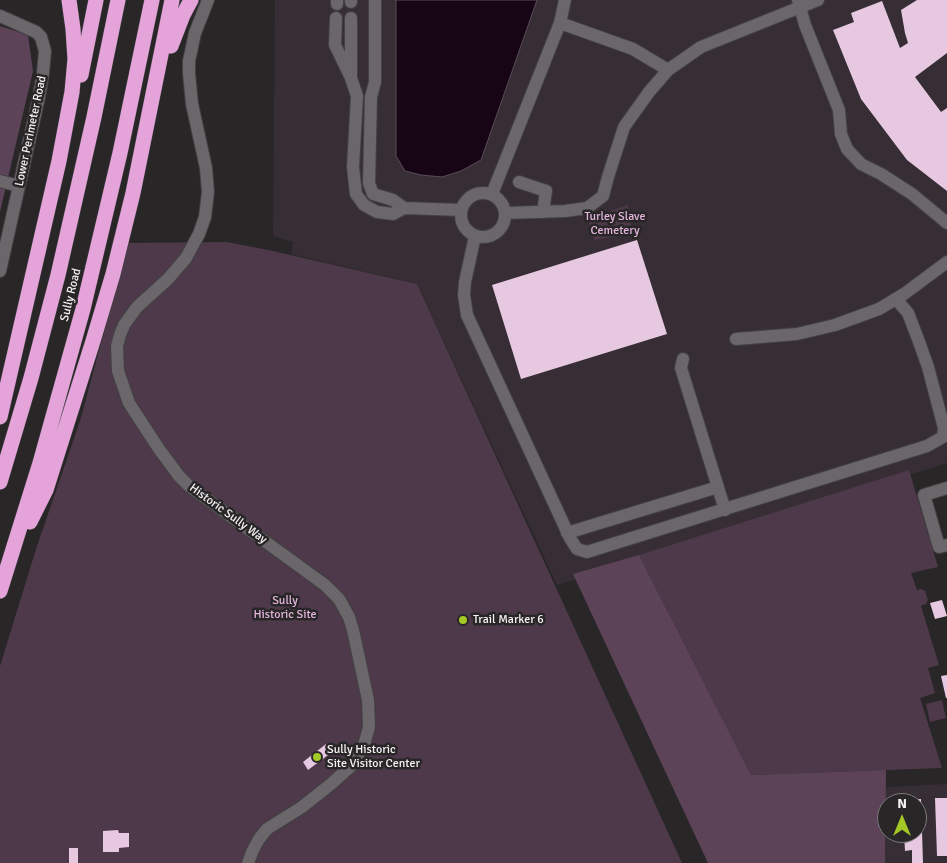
<!DOCTYPE html>
<html>
<head>
<meta charset="utf-8">
<style>
	body { margin:0 }
	#map { position:relative; width:947px; height:863px; overflow:hidden; background:#292628; font-family:Signika,sans-serif }
	canvas { display:block }
	.north { position:absolute; left:877px; top:793px; width:50px; height:50px; box-sizing:border-box; background:#292628; border:1px solid #7b787a; border-radius:50%; rotate:0deg; font-size:14px; font-weight:700; line-height:20px; text-align:center; color:#f5f3f5 }
	.north::after { content:''; display:block; margin:auto; width:18px; height:22px; background:#a4c825; clip-path:polygon(50% 0,100% 100%,50% 72%,0 100%) }
</style>
</head>
<body>
<div id="map">
<canvas width="947" height="863"></canvas>
<div class="north">N</div>
</div>
<script>
const c = document.querySelector('canvas').getContext('2d');
c.lineJoin = 'round';
function fillPath(path, color) { c.fillStyle = color; c.fill(path, 'evenodd'); }
const poly = rows => new Path2D(rows.map(r => 'M' + r).join(''));
function trace(path, color, width, dash) { c.strokeStyle = color; c.lineWidth = width; c.lineCap = dash ? 'butt' : 'round'; c.setLineDash(dash || []); c.stroke(path); }
function label(font, color, halo, rows, align = 'center') {
  c.font = font + ' Signika,sans-serif'; c.lineWidth = 5; c.setLineDash([]); c.textBaseline = 'middle'; c.strokeStyle = halo; c.fillStyle = color; for (const [text, x, y, turn = 0] of rows) {
    c.save(); c.translate(x, y); c.rotate((+turn || 0) * Math.PI / 180); c.textAlign = isNaN(turn) ? turn : align; if (halo) c.strokeText(text, 0, 0); c.fillText(text, 0, 0); c.restore();
  }
}
fillPath(poly([
	[275,0,947,0,947,463,557,585,417,284,291,254,293,242,273,236],
	[947,784,947,863,885,863,886,787],
	[887,803,917,803,917,833,887,833]
]), '#362e34');
fillPath(poly([
	[628,205,632,234,594,240,588,219],
	[227,242,273,251,417,284,682,863,0,863,0,666,36,549,80,421,128,243],
	[909,470,938,567,911,573,917,590,922,589,925,591,928,600,926,604,921,606,939,665,928,668,935,693,920,698,942,768,751,775,639,555],
	[942,700,946,718,930,722,926,704]
]), '#4d3949');
fillPath(poly([
	[0,26,28,35,33,71,0,212],
	[639,555,751,775,886,770,885,863,708,863,573,574]
]), '#5c4358');
const water = poly([
	[396,0,537,0,481,160,461,171,442,177,421,175,405,171,396,156,396,0]
]);
fillPath(water, '#170415');
trace(water, '#5a4c58', 1);
fillPath(poly([
	[917,0,947,0,947,53,915,77,941,112,947,108,947,191,907,160,861,99,833,30,854,22,851,13,882,1,900,48,908,43,905,33,901,10],
	[637,240,667,334,521,379,492,285],
	[942,600,947,616,935,619,930,603],
	[947,675,947,698,946,698,941,676],
	[326,744,332,752,308,770,303,762],
	[935,798,947,798,947,856,937,856],
	[921,799,923,863,912,863,912,850,905,851,904,833,917,833,917,803,903,803,903,800],
	[118,830,119,833,129,833,129,847,119,848,119,852,103,852,103,831],
	[69,848,78,848,78,863,69,863]
]), '#e7c8e1');
const minor = poly([
	[208,0,195,33,189,61,189,73,192,104,206,168,208,192,205,217,199,234,186,258,168,279,137,307,124,325,120,335,117,346,118,371,129,403,159,449,179,476,189,486,325,585,339,599,349,617,353,630,368,700,369,727,364,745,350,767,331,784,302,807,267,829,259,839,253,850,248,863],
	[375,0,375,82,371,97,369,183,373,194,393,200,404,208],
	[798,0,805,25,839,110,841,134,847,149,861,164,881,174,912,194,947,223],
	[351,2,351,0],
	[337,4,337,0],
	[0,16,36,32,41,37,45,51,43,73,39,97,0,271],
	[336,18,335,45,351,78,357,96,353,167,356,194,364,205,377,212,393,214,404,208,461,210],
	[560,23,633,49,668,70,701,47,818,0],
	[351,75,351,18],
	[0,181,19,186],
	[519,182,546,191,543,212],
	'461 215a22 22 0 1 1 44 0a22 22 0 1 1-44 0Z',
	[492,194,560,23,565,0],
	[506,213,565,211,587,208,603,196,608,177,624,127,649,92,668,70],
	[475,236,465,282,464,295,467,315,570,538,577,549,587,552,927,446,943,437,944,428,928,367,918,339,908,313,896,299],
	[736,339,797,334,835,325,879,309,904,294,947,262],
	[683,359,681,368,725,510],
	[947,488,924,495,939,547,947,545],
	[567,533,718,487]
]);
const highway = poly([
	[171,46,183,15,191,0],
	[81,75,96,0],
	[0,417,59,161,72,92,75,59,73,29,69,0],
	[0,482,31,378,58,275,94,117,118,0],
	[30,522,46,490,93,341,113,274,133,193,172,0],
	[0,591,40,463,83,309,120,153,152,0]
]);
trace(minor, '#434143', 14);
trace(highway, '#434143', 16);
trace(minor, '#6a6669', 12);
trace(highway, '#e4a4da', 15);
for (const [x, y, r, color] of [
	[463,620,5,"#a4c825"],
	[317,757,5,"#a4c825"]
]) { const dot = new Path2D(); dot.arc(x, y, r, 0, 2 * Math.PI); c.fillStyle = color; c.fill(dot); trace(dot, '#292628', 2); }
label('12px', '#f5f3f5', '#292628', [
	["Lower Perimeter Road",31,131,-78],
	["Sully Road",71,295,-76],
	["Historic Sully Way",228,514,36]
]);
label('12px', '#e5b5dd', '#292628', [
	["Turley Slave",615,217],
	["Cemetery",615,231],
	["Sully",285,601],
	["Historic Site",285,615]
]);
label('12px', '#f5f3f5', '#292628', [
	["Trail Marker 6",473,620],
	["Sully Historic",327,750],
	["Site Visitor Center",327,764]
], 'left');
</script>
</body>
</html>
